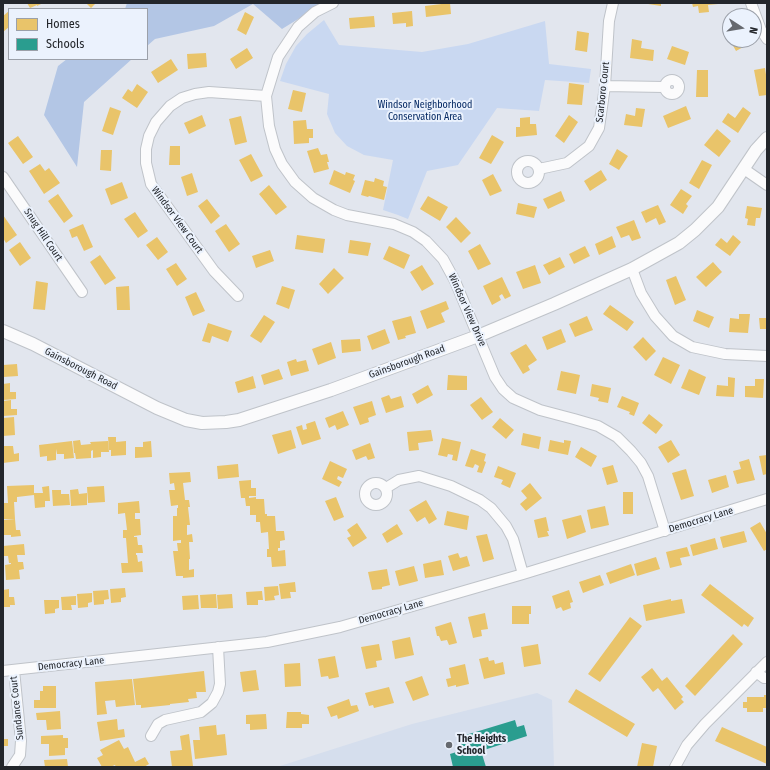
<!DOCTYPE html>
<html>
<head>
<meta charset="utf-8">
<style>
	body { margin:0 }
	#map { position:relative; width:770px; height:770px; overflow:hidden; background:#e2e6ee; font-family:"Fira Sans Condensed",sans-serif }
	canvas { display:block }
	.frame { position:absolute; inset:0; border:4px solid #23262b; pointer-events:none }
	.legend { position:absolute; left:8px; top:8px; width:140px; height:52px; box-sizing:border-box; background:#ebf2fd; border:1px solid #9ba0a9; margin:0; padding:5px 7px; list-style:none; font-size:12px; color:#23262b }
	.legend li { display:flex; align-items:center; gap:8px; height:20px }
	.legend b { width:20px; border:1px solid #9ba0a9 }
	.north { position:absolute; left:722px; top:8px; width:40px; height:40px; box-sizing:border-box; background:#ebf2fd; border:1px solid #9ba0a9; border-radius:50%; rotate:102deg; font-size:11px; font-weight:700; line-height:16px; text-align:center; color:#23262b }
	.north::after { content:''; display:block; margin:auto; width:14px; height:18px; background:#66696f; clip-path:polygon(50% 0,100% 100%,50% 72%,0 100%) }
</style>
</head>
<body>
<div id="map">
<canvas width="770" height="770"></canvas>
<div class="frame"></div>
<ul class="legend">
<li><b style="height:11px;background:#e9c46a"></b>Homes</li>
<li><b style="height:11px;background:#2a9d8f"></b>Schools</li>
</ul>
<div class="north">N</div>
</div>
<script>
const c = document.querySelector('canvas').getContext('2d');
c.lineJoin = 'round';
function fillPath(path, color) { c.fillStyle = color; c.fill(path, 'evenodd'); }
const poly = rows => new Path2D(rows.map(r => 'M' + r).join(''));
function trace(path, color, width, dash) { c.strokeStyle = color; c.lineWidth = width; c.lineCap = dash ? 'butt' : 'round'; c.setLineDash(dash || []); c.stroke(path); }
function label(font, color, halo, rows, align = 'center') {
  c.font = font + ' "Fira Sans Condensed",sans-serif'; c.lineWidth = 4; c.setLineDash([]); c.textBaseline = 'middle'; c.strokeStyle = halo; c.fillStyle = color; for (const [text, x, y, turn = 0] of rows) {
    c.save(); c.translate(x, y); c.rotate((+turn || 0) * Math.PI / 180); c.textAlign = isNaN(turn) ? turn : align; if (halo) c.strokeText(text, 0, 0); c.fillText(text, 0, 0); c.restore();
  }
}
fillPath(poly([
	[537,693,552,700,554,767,277,767,412,724]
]), '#d5deed');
fillPath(poly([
	[324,20,339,45,422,52,468,44,545,21,549,64,591,69,589,83,545,80,539,111,497,108,458,165,427,171,408,219,398,215,383,210,393,160,364,155,347,146,335,133,327,114,329,94,280,81,286,64,296,46,307,34]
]), '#c9d8f1');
fillPath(poly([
	[127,3,324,3,282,29,253,4,214,26,155,39,147,46,147,9,125,9],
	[67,59,132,59,84,102,77,167,44,115,58,66]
]), '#b3c6e5');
fillPath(poly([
	[27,3,43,3,37,6,37,5,30,8],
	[86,3,96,3,91,8],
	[450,3,451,14,426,17,425,6],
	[648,3,661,3,661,6,648,4],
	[692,3,718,3,718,4,708,5,709,12,699,13,698,6,693,7],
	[9,11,9,27,3,32,3,16],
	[412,11,413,26,406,27,406,23,393,24,392,13],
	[245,12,254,17,246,35,237,30],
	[374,16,375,27,350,29,349,18],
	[577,31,589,33,587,52,575,50],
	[632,39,642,41,641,48,654,50,653,61,630,58],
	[730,40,744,40,747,45,736,51],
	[672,46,689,52,685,65,667,59],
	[247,48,253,58,236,69,230,59],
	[206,53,207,67,188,69,187,54],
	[171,59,178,70,158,83,151,72],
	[765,68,767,81,767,95,759,96,754,70],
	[697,70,708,70,708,97,696,97],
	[569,83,584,85,582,105,567,104],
	[137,84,148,92,137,108,122,98,128,89,132,92],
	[293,90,306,93,302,112,288,109],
	[686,106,691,119,668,128,663,116],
	[110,107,121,111,113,135,102,131],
	[743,107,751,113,738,133,722,122,728,113,735,118],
	[636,108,645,109,642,127,624,125,626,114,635,116],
	[202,115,206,126,189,134,184,123],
	[569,115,578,122,564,143,555,136],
	[241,116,247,142,235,145,229,119],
	[530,117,530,124,536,124,537,135,516,137,516,127,520,127,520,118],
	[306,120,307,129,313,129,313,138,309,138,309,143,294,144,293,121],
	[717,129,731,141,719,157,704,145],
	[492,135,504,142,491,164,479,158],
	[18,136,33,157,23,164,8,143],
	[170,146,180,146,180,165,169,165],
	[318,148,321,155,327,154,329,162,327,162,329,169,314,173,307,151],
	[617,149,628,156,619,170,609,164],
	[101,150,112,150,111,171,100,170],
	[251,154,263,176,251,182,239,160],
	[702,160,712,165,699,189,689,183],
	[40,164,45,171,49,168,60,183,44,194,29,171],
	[334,170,345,175,346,172,355,175,353,180,355,181,350,193,329,184],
	[601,170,607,180,590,191,584,181],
	[192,173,198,192,187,196,181,177],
	[493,174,502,191,490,196,482,180],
	[375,178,384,181,383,186,387,187,384,200,369,196,368,197,361,195,365,180,374,182],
	[122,182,128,198,111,205,105,189],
	[269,185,287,207,276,215,259,194],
	[681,189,692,196,686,204,688,206,683,214,670,205],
	[561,191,565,201,548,209,543,199],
	[58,194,73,216,64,223,48,201],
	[428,196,448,207,440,221,420,209],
	[207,199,220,216,211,224,198,206],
	[518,203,537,207,534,218,516,214],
	[658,205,666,222,659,225,656,218,646,223,641,212],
	[747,206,762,208,760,218,756,218,755,226,747,225,748,219,745,218],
	[135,212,148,231,138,238,124,219],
	[3,215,17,235,6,243,3,238],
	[456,217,471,233,461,243,446,227],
	[634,220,641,238,632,241,629,235,621,238,616,227],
	[83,224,93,247,84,251,77,236,72,238,69,230],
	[226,224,240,244,229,252,215,231],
	[297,235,325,239,323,253,295,249],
	[733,235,741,242,730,256,715,245,721,238,727,243],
	[612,236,616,247,599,255,595,244],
	[157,237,168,252,158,260,146,245],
	[350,240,371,243,368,256,348,253],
	[20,242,31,258,20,266,9,250],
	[480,244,491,264,478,270,468,251],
	[389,246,410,255,404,269,383,259],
	[585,246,590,256,574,264,569,254],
	[270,250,274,261,256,268,252,256],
	[100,255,116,278,105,285,90,262],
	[560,257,565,267,549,275,543,265],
	[713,262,722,272,706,287,696,277],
	[176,263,187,279,177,286,166,269],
	[422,265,434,284,422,291,410,272],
	[535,265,541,283,523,289,516,272],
	[334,268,344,278,328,294,319,284],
	[676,276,686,300,675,305,666,280],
	[502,277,511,296,505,299,502,294,499,296,501,300,492,305,483,286],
	[36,281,48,283,45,310,33,309],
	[129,286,130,310,117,310,116,287],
	[282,286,295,290,289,309,276,304],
	[196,292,205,311,193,316,185,297],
	[446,301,449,309,441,313,445,322,427,329,420,311],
	[610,305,634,322,627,331,603,314],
	[697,310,714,317,709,328,693,321],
	[739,314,750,314,748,333,729,332,730,318,739,319],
	[264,315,275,322,261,343,250,336],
	[411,316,416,333,405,336,406,338,398,340,392,321],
	[587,316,593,330,575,337,569,324],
	[759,318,767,318,767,329,760,329],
	[208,323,232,331,228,342,212,336,210,343,202,341],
	[385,329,390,343,372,350,367,336],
	[561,329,566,342,547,350,542,337],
	[643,337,656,351,646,361,633,347],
	[360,339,361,351,342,353,341,340],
	[331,342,336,358,318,365,312,349],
	[526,344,537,360,528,366,530,370,523,374,510,353],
	[663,357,680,365,671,384,654,375],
	[296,359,297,362,306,360,309,371,291,376,287,362],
	[17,364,18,376,3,377,3,365],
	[279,369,283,379,264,385,261,375],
	[689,369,706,377,699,395,681,388],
	[561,371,580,375,576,394,557,390],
	[448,375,467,376,467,390,447,390],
	[253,376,256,388,238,393,235,382],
	[728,377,735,378,734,397,716,396,717,385,728,386],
	[755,379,764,379,763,398,745,397,745,386,755,386],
	[10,383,10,392,16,392,16,399,3,400,3,384],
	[592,384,611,388,608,403,598,401,599,398,590,396],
	[428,385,433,395,417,404,412,394],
	[389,395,391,399,401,396,404,407,386,413,381,398],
	[622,396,639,403,634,416,629,414,630,412,617,407],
	[481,397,493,412,482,420,470,405],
	[11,400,11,409,17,409,17,415,3,416,3,401],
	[372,401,376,415,368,418,369,422,360,425,353,407],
	[343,411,349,425,337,430,335,425,329,428,325,418],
	[649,414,663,425,656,434,642,423],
	[14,417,15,435,3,436,3,418],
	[500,418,514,430,506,439,492,427],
	[315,421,321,439,302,445,296,427,302,425,303,430,307,429,306,424],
	[291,430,296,448,278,454,272,435],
	[431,430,433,441,418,443,419,450,409,451,407,432],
	[523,433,541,437,539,449,521,445],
	[108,437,116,437,116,442,126,441,126,455,111,456,111,450,109,450],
	[442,438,461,442,457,461,452,460,453,455,448,454,447,457,438,455],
	[80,440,81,445,91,444,90,442,108,441,109,452,101,452,101,457,93,458,93,450,91,451,91,458,76,459,75,453,74,453,73,441],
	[550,440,564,443,564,440,571,441,568,455,548,451],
	[671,440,680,455,668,463,658,447],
	[72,441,74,458,64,459,64,454,57,454,56,449,56,460,47,461,47,456,40,457,39,445],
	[151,441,152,457,135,458,135,447,143,447,143,442],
	[370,443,375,458,368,460,366,456,356,460,352,450],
	[3,446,13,446,14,454,19,453,19,461,3,463],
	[581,447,597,456,591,467,575,457],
	[471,449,486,454,484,461,486,462,482,473,477,472,479,466,475,464,473,468,465,466],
	[767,455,767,474,763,475,759,456],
	[749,459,755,480,737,484,733,471,741,469,739,462],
	[330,461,347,469,343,478,338,476,337,479,342,482,339,487,322,479],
	[238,464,239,477,218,479,217,466],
	[613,465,618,482,607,485,602,468],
	[498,466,516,473,510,488,501,484,503,480,494,477],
	[686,469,694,496,681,500,672,473],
	[190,472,191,482,183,483,185,500,189,500,190,507,188,507,190,525,187,525,187,535,192,534,193,542,189,542,190,559,189,559,189,570,194,569,194,577,183,578,183,576,176,576,173,551,178,551,177,543,181,543,181,540,173,541,173,516,177,516,177,508,178,508,178,505,171,506,169,490,175,490,174,483,170,484,169,473],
	[726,475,729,487,712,493,708,480],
	[251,480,251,488,256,488,256,496,249,496,249,498,256,497,256,499,264,499,265,514,267,514,267,516,275,516,276,531,284,531,285,540,280,541,280,548,278,548,278,551,285,550,286,566,272,567,271,557,267,557,267,549,269,549,268,532,261,533,260,522,256,522,256,515,250,515,250,506,246,506,245,498,241,498,239,481],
	[530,483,542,498,526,511,520,504,527,498,521,491],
	[34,485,34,493,43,493,42,487,49,486,50,501,45,501,45,507,35,508,34,495,17,497,17,502,14,502,15,519,3,519,3,503,8,503,7,486],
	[104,486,105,502,88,503,87,487],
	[78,489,79,494,87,493,87,505,71,506,70,490],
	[52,490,61,490,61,494,69,494,70,505,53,506],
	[623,492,633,492,633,514,623,514],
	[336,497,344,517,334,521,325,501],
	[426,500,437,519,429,524,425,517,417,522,409,510],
	[139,501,140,513,135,513,135,519,140,519,141,535,134,536,134,537,137,537,138,545,142,545,143,553,136,553,136,555,137,555,138,562,142,561,143,572,122,573,121,563,128,563,126,538,123,538,123,530,127,530,125,513,118,514,118,503],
	[605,506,609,525,591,529,587,510],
	[447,511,469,516,467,530,444,525],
	[581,515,586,532,567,539,562,520],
	[546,517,549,531,547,531,549,536,538,538,534,520],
	[15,519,16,530,20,530,21,536,11,537,11,535,3,535,3,520],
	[760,522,767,534,767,549,764,551,750,528],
	[357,523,367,538,353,547,347,538,351,536,347,530],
	[397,524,403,534,387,543,382,534],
	[744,531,747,542,723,548,720,537],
	[487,534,494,559,483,562,476,536],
	[715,538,718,549,693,556,690,545],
	[24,544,25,555,17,555,18,562,23,562,24,569,19,570,20,579,6,580,5,565,11,564,11,563,9,563,8,556,4,556,3,546],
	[687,547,690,556,680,558,682,565,670,568,666,552],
	[458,553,460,558,467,556,470,566,453,571,448,556],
	[656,557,660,569,637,576,634,564],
	[441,560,444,575,425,578,423,564],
	[631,564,635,575,610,584,606,573],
	[414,566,418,581,399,586,395,571],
	[387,569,390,585,382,587,382,589,372,590,368,572],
	[600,575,604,585,583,593,579,582],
	[295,582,296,592,290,592,291,598,281,599,279,584],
	[710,584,754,618,748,627,744,624,742,627,701,595],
	[278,586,279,595,274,596,275,600,265,601,264,587],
	[125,588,126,597,121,598,121,602,111,603,110,589],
	[9,589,9,597,14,597,15,605,10,605,10,607,3,607,3,590],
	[108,590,109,599,104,600,104,604,94,605,93,591],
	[569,590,573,602,570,603,571,608,563,611,561,607,556,609,552,596],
	[262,591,263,600,258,600,258,605,247,605,246,592],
	[92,593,92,602,88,603,88,607,78,608,77,594],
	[216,594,217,608,201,608,200,595],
	[232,594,233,608,218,609,217,595],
	[198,595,199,609,183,610,182,596],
	[76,596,76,605,71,605,72,610,62,610,61,597],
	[671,599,671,601,682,599,685,613,646,621,643,605],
	[44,600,59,600,59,608,55,609,55,613,45,614],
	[512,606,531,606,531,614,529,614,529,624,512,624],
	[485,613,488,629,481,630,482,636,473,638,468,617],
	[630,617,642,626,600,682,588,674],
	[451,622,457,643,449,645,447,640,441,641,439,636,437,636,435,627],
	[733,634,743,644,695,696,685,686],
	[410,637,414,655,395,659,392,641],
	[379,644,382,660,376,661,377,667,366,669,361,647],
	[538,644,541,664,524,667,521,647],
	[335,656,339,677,329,679,328,676,321,677,318,659],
	[488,657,489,661,494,660,495,664,503,662,505,674,484,679,479,659],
	[300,663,301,686,285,687,284,664],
	[465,664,469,684,456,687,456,685,448,687,446,679,451,678,449,668],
	[652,668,662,681,667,677,683,697,681,699,684,702,675,710,658,688,653,692,641,677],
	[256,670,259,690,243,692,240,672],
	[204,671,206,692,196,692,197,698,188,699,189,702,170,704,170,705,141,708,141,705,136,705,133,679],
	[422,676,429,695,413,701,405,682],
	[132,679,135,705,116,707,115,700,105,701,107,714,97,715,95,682],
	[43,686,56,686,56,708,34,708,34,700,40,700,40,691,43,691],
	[389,687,394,703,374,708,373,705,369,706,365,693],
	[576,689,635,724,627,737,568,702],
	[764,695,767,695,767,708,763,708,763,712,747,712,747,708,743,708,743,702,747,702,747,697,764,697],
	[349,699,351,706,357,705,359,711,338,719,337,715,331,717,327,707],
	[60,711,61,729,47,730,46,720,37,720,36,713],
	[287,712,301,712,301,714,309,715,309,724,302,724,302,728,286,728],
	[266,714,267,729,250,730,250,724,246,724,246,715],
	[117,719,118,730,124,729,125,737,100,741,97,722],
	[216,725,217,735,225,734,227,755,195,759,193,740,200,740,199,727],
	[722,727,767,747,767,764,715,741],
	[189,734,193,766,172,767,170,751,182,750,180,736],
	[63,735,63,738,68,738,68,748,65,748,65,755,49,756,49,744,41,744,41,736],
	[3,739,8,739,8,746,3,746],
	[119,740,124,749,128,747,135,762,145,757,149,764,144,767,116,767,115,765,110,767,102,767,97,758,103,755,100,750],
	[642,743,657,746,653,767,637,767],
	[67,759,68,767,45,767,44,760]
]), '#e9c46a');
fillPath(poly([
	[515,720,517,727,524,725,527,736,481,751,486,767,453,767,450,754,463,750,459,737]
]), '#2a9d8f');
const minor = poly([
	[333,3,315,12,298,27,278,57,266,96,269,126,275,149,282,164,295,182,313,198,334,210,347,215,394,224,413,232,426,241,443,259,455,281,495,377,503,389,513,398,540,410,574,419,598,426,617,437,631,451,641,463,648,476,665,531],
	[751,3,761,30,767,39],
	'665 87a7 7 0 1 1 14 0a7 7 0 1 1-14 0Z',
	[605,86,664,87],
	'517 172a11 11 0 1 1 22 0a11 11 0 1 1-22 0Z',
	[539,169,567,163,589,146,599,128,605,86,609,21,613,3],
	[744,169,767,185],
	[3,177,82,292],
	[632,269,641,293,655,316,673,336,692,347,725,354,767,356],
	[238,296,214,271,151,184,146,163,146,149,149,136,156,122,170,106,182,98,195,94,209,92,266,96],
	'365 494a11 11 0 1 1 22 0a11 11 0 1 1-22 0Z',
	[386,488,399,480,419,476,451,486,480,500,491,508,506,526,513,539,523,574],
	[3,671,267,642,340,627,523,574,767,499],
	[756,672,764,678,767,678],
	[151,736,158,724,165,720,201,712,212,703,218,692,220,684,218,647],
	[12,767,20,755,21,741,14,670],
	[675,767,687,745,705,724,767,662]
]);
const tertiary = poly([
	[3,331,33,344,157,408,186,420,202,423,226,422,239,420,331,390,478,336,554,304,632,269,679,243,695,230,718,207,756,150,767,138]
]);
trace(minor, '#bfc3c9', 12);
trace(tertiary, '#bfc3c9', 14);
trace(minor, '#fbfbfc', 10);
trace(tertiary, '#fbfbfc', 12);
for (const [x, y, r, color] of [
	[449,745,4,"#66696f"]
]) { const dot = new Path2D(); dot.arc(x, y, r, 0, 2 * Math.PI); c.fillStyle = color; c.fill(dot); trace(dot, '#ebf2fd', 1.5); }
label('10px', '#23262b', '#ebf2fd', [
	["Scarboro Court",603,92,-84],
	["Windsor View Court",177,220,54],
	["Snug Hill Court",43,235,56],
	["Windsor View Drive",467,310,66],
	["Gainsborough Road",407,362,-20],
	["Gainsborough Road",81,369,27],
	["Democracy Lane",701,520,-17],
	["Democracy Lane",391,612,-16],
	["Democracy Lane",71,664,-6],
	["Sundance Court",17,708,-96]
]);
label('10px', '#042862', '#ebf2fd', [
	["Windsor Neighborhood",425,105],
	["Conservation Area",425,117]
]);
label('bold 10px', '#23262b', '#ebf2fd', [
	["The Heights",457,739],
	["School",457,751]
], 'left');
</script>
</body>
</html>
